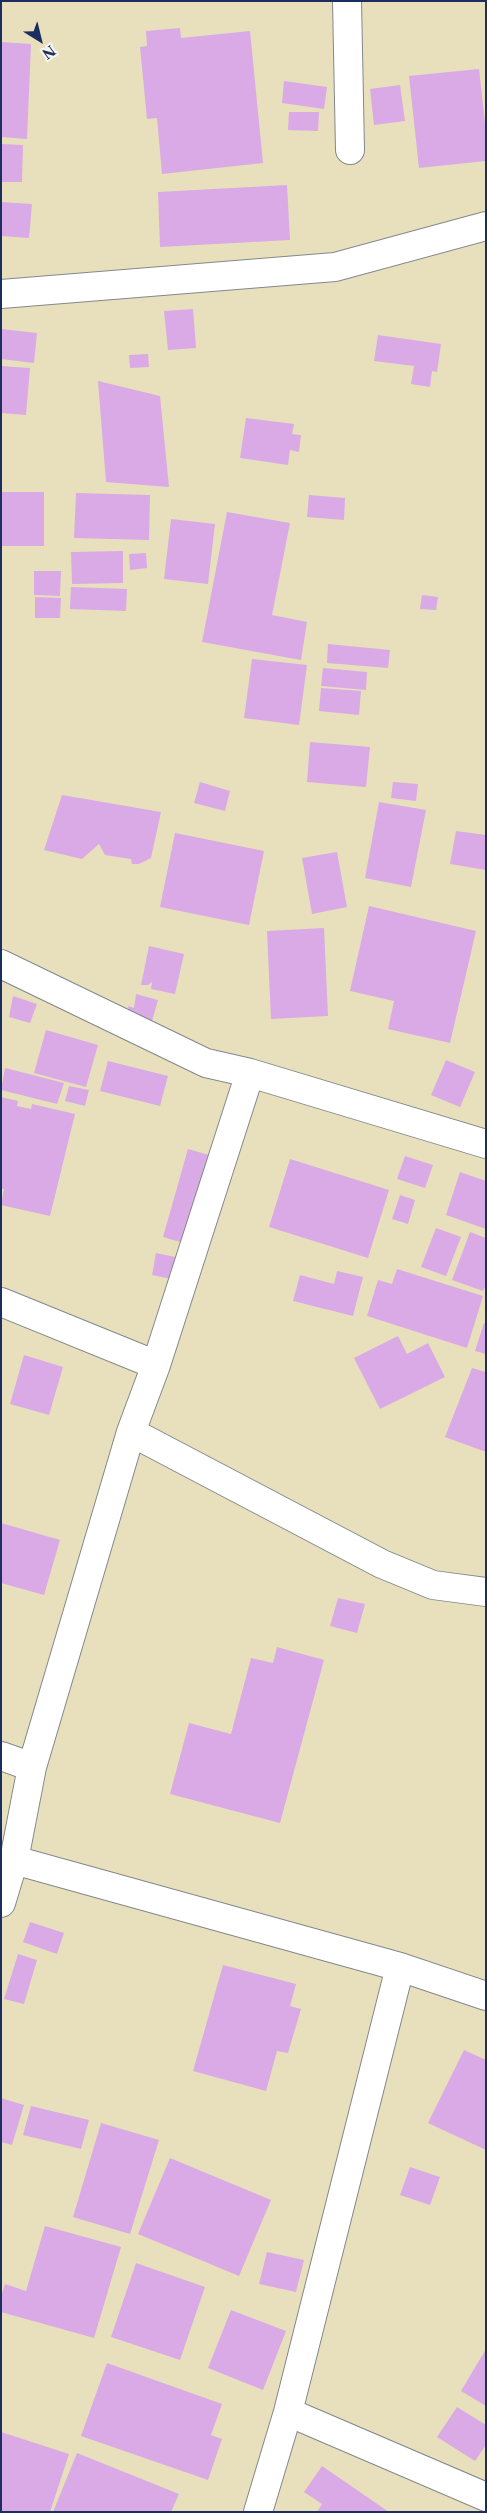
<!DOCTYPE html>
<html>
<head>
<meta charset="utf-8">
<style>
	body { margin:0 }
	#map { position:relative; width:487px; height:2513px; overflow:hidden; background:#e8e0bc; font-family:"Libre Caslon Text",serif }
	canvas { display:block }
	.frame { position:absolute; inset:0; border:2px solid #1b2f5e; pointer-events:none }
	.north { position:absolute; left:15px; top:15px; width:50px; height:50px; -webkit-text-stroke:4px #f6f6f2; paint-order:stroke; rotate:144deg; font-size:14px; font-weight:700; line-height:20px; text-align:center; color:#1b2f5e }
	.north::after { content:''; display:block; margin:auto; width:18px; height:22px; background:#1b2f5e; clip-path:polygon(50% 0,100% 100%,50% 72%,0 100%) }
</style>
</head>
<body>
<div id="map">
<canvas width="487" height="2513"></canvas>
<div class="frame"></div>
<div class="north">N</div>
</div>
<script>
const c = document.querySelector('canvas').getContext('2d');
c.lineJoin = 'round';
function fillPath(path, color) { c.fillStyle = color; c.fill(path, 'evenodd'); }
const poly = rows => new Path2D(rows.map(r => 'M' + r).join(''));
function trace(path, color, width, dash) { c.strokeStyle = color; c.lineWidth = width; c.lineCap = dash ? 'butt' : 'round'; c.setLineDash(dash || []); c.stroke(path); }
fillPath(poly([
	[180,28,181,38,250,31,263,163,162,174,157,118,147,119,140,47,147,46,146,31],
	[1,42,31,44,27,139,1,137],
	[479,69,486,132,486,161,419,168,409,76],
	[284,81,327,87,324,109,282,103],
	[400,85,405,121,374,125,370,89],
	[289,112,319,112,318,131,288,130],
	[1,144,23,145,22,182,1,182],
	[287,185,290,240,160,247,158,192],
	[1,202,32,204,29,238,1,236],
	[193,309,196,348,168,350,164,311],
	[1,329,37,333,34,363,1,359],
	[378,335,441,344,437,372,432,371,430,387,411,384,414,366,374,361],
	[148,354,149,367,130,368,129,355],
	[1,366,30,368,26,415,1,413],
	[98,381,160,396,169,487,106,482],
	[246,418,294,424,292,434,301,435,299,452,290,450,288,465,240,458],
	[1,492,44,492,44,546,1,546],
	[76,493,150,495,149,540,74,538],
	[309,495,345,498,344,520,307,517],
	[227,512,290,523,272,615,307,622,301,660,202,642],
	[171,519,215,524,208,584,164,579],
	[123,551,123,583,72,584,71,552],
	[146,553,147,568,130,570,129,554],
	[34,571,61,571,60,596,34,595],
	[71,587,127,589,126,611,70,609],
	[422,595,438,597,436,610,420,609],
	[35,597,61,598,60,618,35,618],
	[328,644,390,650,388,668,327,663],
	[252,659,307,665,299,725,244,718],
	[323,668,367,672,366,690,321,686],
	[321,688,361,691,359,715,319,711],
	[310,742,370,747,366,787,307,782],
	[200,782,230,791,225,811,194,803],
	[393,782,418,784,416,801,391,798],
	[62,795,161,812,151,858,139,864,132,864,131,859,105,855,99,844,82,859,44,850],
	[379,802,426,810,411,887,365,878],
	[456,831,486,835,486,870,450,864],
	[175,833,264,851,249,925,160,907],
	[337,852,347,907,312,914,302,858],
	[369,906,476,931,450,1043,388,1029,394,1001,350,991],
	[324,928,328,1016,271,1019,267,931],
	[149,946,184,954,175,994,151,989,152,982,148,985,141,985],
	[136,994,158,1000,152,1021,128,1017,132,1011,129,1011,128,1006,134,1008],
	[13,996,37,1004,30,1023,9,1017],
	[46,1030,98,1045,86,1087,34,1073],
	[446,1060,475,1072,460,1107,431,1095],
	[108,1061,168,1076,160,1106,100,1091],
	[5,1068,64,1083,57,1104,1,1090],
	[69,1086,89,1090,85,1106,65,1101],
	[1,1097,18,1101,17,1106,31,1109,32,1104,75,1114,50,1216,1,1205,4,1189,1,1189],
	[188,1149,216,1157,190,1245,163,1237],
	[405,1156,433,1165,425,1188,397,1179],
	[290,1159,389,1190,368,1258,269,1227],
	[460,1172,486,1181,486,1229,446,1215],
	[400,1195,415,1200,408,1224,392,1219],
	[436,1228,461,1237,446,1276,421,1267],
	[470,1232,486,1238,486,1285,483,1291,452,1280],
	[156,1253,175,1257,171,1279,152,1275],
	[397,1269,483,1296,467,1348,367,1316,378,1280,392,1284],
	[337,1271,363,1277,353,1316,293,1301,300,1275,334,1284],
	[484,1323,486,1324,486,1354,475,1351],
	[398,1336,407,1354,428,1343,445,1377,380,1409,354,1358],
	[24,1355,63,1367,49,1415,10,1404],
	[472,1368,486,1372,486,1452,445,1437],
	[1,1523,60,1540,44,1595,1,1583],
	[338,1598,365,1604,357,1633,330,1626],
	[277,1647,324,1660,280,1823,170,1794,189,1723,231,1734,251,1658,273,1663],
	[30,1922,64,1933,57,1954,23,1942],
	[18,1954,37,1960,24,2004,4,1999],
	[223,1965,296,1984,290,2006,301,2009,288,2053,277,2051,266,2091,193,2071],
	[464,2050,486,2060,486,2150,428,2123],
	[1,2098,24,2105,12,2145,1,2142],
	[31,2106,89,2120,81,2149,23,2135],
	[101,2123,159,2140,130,2234,73,2217],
	[170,2158,271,2200,239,2276,138,2234],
	[410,2167,440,2177,430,2205,400,2195],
	[45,2226,121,2247,94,2338,1,2312,1,2297,5,2284,26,2291],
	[267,2252,304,2260,296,2292,259,2284],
	[136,2263,205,2287,180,2360,111,2337],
	[231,2310,286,2331,263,2390,208,2368],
	[486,2349,486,2406,461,2391],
	[107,2363,222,2404,211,2435,222,2439,208,2480,81,2436],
	[457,2407,486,2425,486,2445,475,2461,437,2437],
	[1,2432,69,2454,50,2512,1,2512],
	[77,2453,179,2494,171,2512,53,2512],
	[322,2466,389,2512,317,2512,322,2504,304,2492]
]), '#d9aae5');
const minor = poly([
	[347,1,350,150],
	[1,294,335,267,486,226],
	[1,964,206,1063,250,1073,486,1144],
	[1,1302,156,1365],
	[131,1432,382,1564,433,1585,486,1592],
	[1,1756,32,1767],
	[14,1860,400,1967,486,1996],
	[1,1903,14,1860,32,1767,131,1432,156,1365,250,1073],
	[288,2412,486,2497],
	[258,2512,288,2412,400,1967]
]);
trace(minor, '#82888d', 30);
trace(minor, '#fff', 28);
</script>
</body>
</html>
